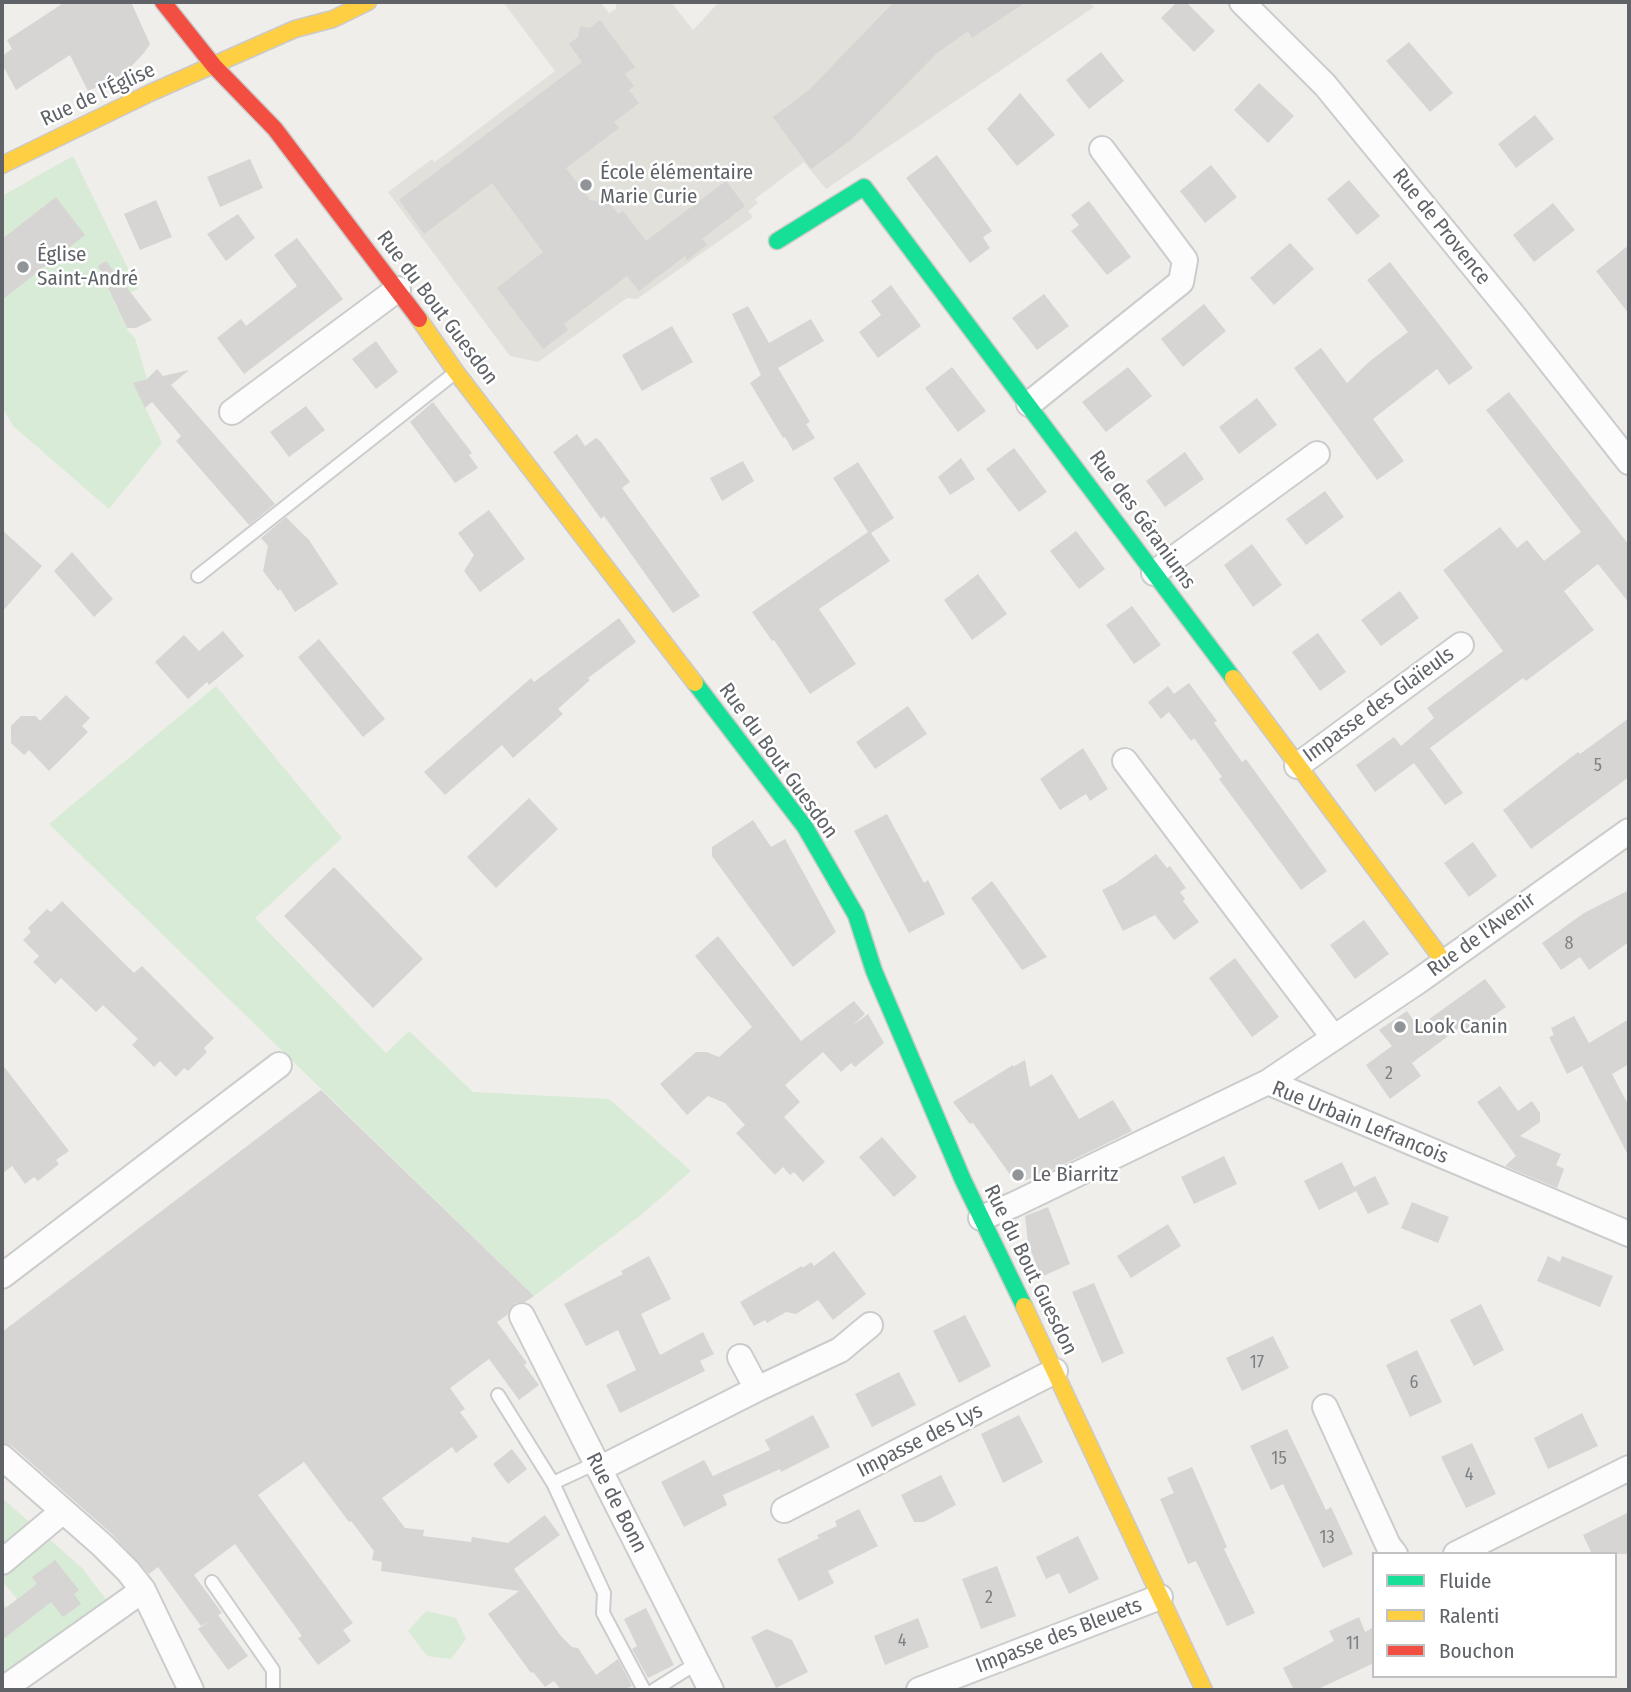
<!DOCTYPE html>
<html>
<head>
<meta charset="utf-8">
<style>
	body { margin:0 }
	#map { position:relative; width:1631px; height:1692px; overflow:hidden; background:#efeeea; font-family:"Fira Sans Condensed",sans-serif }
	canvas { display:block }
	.frame { position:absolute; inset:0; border:4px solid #5f6368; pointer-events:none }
	.legend { position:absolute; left:1372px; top:1552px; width:245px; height:126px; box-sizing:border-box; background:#fff; border:2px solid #bfc1c3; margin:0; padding:9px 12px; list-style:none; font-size:21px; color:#5f6368 }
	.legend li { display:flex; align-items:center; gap:14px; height:35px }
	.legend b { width:35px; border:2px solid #bfc1c3 }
</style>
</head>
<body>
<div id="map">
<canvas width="1631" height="1692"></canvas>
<div class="frame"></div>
<ul class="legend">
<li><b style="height:9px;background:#16e098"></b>Fluide</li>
<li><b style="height:9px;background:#ffcf43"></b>Ralenti</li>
<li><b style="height:9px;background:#f24e42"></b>Bouchon</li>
</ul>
</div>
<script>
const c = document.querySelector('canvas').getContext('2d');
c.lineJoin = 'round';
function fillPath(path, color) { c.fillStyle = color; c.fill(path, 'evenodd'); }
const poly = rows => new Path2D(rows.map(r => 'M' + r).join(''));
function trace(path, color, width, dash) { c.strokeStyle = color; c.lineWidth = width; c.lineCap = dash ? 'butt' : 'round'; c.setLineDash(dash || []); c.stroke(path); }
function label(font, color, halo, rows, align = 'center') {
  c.font = font + ' "Fira Sans Condensed",sans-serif'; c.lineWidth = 5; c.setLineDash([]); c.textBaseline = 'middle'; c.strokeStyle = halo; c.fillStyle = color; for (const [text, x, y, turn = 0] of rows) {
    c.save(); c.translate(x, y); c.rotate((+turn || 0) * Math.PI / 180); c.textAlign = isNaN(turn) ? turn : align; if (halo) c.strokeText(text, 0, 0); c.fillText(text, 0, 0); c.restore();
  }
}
fillPath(poly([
	[503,2,600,2,609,13,616,9,616,2,671,2,693,30,719,2,1089,2,1094,7,826,189,804,162,755,199,758,203,748,211,753,217,637,299,627,298,538,362,510,356,388,192,432,159,435,162,555,71]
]), '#e2e0da');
fillPath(poly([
	[73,156,138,289,114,301,128,331,135,338,147,379,134,383,162,443,109,509,13,426,2,406,2,196],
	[216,686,342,838,255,918,386,1053,409,1031,473,1092,609,1099,691,1171,641,1215,534,1296,49,824],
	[2,1498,82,1568,108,1602,2,1678,2,1602,6,1607,17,1599,4,1583,2,1584],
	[426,1611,456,1618,466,1639,451,1659,427,1656,408,1631]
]), '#d8ebd6');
fillPath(poly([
	[65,2,131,2,150,44,143,54,125,73,88,91,70,55,16,90,2,64,2,56,12,49,7,40],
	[894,2,1026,2,972,38,968,31,936,54,851,140,811,169,773,117,809,90],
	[1177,2,1186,2,1215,31,1194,52,1161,18],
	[600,20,635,67,625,74,634,86,629,90,639,103,614,122,619,128,566,168,590,200,610,203,618,214,623,211,646,241,726,181,745,206,702,239,707,245,687,260,685,256,639,291,627,276,564,324,568,330,543,349,497,288,543,252,492,183,424,234,399,200,582,62,569,44,578,37,580,26,590,28],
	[1409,42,1453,93,1430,112,1386,61],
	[1101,52,1124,81,1089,109,1066,80],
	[1259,83,1294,116,1268,143,1234,110],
	[1020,93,1055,135,1017,166,987,129],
	[1535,115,1554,139,1516,168,1498,144],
	[937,155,992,231,983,237,990,248,970,263,906,178],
	[250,159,263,188,220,207,207,177],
	[1211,165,1237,197,1205,223,1180,191],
	[1349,180,1380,216,1357,235,1327,199],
	[56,197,85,235,2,300,2,239],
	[156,200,172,237,140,250,124,214],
	[1089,201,1131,257,1107,275,1071,231,1079,225,1071,215],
	[1553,203,1575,230,1534,262,1513,235],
	[238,214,255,238,226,261,207,234],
	[297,238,343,299,244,374,217,338,241,319,246,326,297,286,274,255],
	[1290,243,1314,269,1274,305,1250,278],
	[1629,245,1629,314,1596,271],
	[106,261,152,320,136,328,127,328,98,266],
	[1390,262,1473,368,1449,385,1437,369,1373,419,1404,461,1377,480,1294,368,1321,348,1347,383,1370,361,1408,332,1367,280],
	[891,285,921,326,878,358,859,332,881,315,871,301],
	[1044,294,1069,326,1037,350,1012,318],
	[1204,304,1226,331,1183,367,1161,339],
	[748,306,769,343,811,319,824,341,778,368,810,422,806,424,815,438,793,451,785,437,783,438,750,383,761,375,732,314],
	[672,326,693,362,642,391,622,355],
	[376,341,398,372,376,389,352,359],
	[952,367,986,411,958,432,925,388],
	[1128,367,1152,396,1106,432,1082,402],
	[157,369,163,376,189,370,171,385,275,504,249,525,176,441,181,436,152,402,145,408,133,383,147,379],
	[1509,392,1629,545,1629,603,1598,564,1564,591,1594,630,1526,681,1523,678,1430,748,1463,793,1445,805,1414,763,1375,792,1356,765,1394,737,1401,746,1434,718,1427,708,1503,651,1443,570,1500,527,1517,548,1527,540,1544,561,1581,532,1486,410],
	[1257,398,1277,425,1239,454,1219,427],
	[433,402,472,453,469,455,478,468,455,483,410,422],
	[306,406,325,430,289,457,270,432],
	[577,434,585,446,596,438,601,442,630,482,622,488,700,596,673,613,604,516,601,519,553,452],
	[1014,448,1047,492,1019,512,986,469],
	[1185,452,1204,479,1165,507,1146,481],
	[961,458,975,479,950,495,938,477],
	[743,461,754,481,722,501,710,478],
	[858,462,894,518,871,533,890,561,819,609,856,664,810,694,774,640,772,641,752,612,868,532,833,478],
	[1325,491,1344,517,1306,545,1286,519],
	[489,510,525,559,480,592,464,571,474,555,458,533],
	[286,517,309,540,338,584,295,612,280,589,278,591,263,571,268,546,261,538],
	[2,530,42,566,2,612],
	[1076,531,1105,569,1079,589,1050,551],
	[1252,544,1282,585,1253,607,1224,565],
	[72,552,113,599,94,617,54,571],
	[978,574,1007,614,972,640,944,600],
	[1400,591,1419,618,1381,646,1361,620],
	[1132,606,1161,645,1134,664,1106,625],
	[619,618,636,642,588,678,590,680,558,709,563,714,513,758,502,745,445,795,424,772,531,678,534,682],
	[223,631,244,656,209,685,207,682,188,699,155,662,184,635,199,651],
	[1318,633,1346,672,1320,691,1292,652],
	[319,639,385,719,363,737,298,657],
	[1189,683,1217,721,1214,723,1242,762,1246,759,1327,871,1301,890,1219,779,1222,777,1194,738,1191,741,1169,712,1161,719,1148,702,1168,686,1174,694],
	[66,695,90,718,82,726,88,732,49,771,29,750,24,755,11,743,11,726,21,716,36,716,40,721],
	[908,706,927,734,875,769,856,742],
	[1629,718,1629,777,1531,849,1503,810,1578,752,1580,754],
	[1083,748,1108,789,1090,801,1086,794,1060,810,1040,779],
	[529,798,558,829,496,888,467,857],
	[887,814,924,883,928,880,945,914,909,933,854,831],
	[753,820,771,847,785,839,836,932,793,967,712,856,712,847],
	[1473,842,1497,876,1469,897,1444,863],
	[1156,854,1167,868,1170,866,1186,888,1180,892,1185,899,1183,901,1199,922,1174,940,1155,915,1123,931,1102,890,1116,883],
	[334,867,423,959,373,1008,284,916],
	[992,881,1047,957,1022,970,971,898],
	[1629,890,1629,942,1589,970,1580,957,1561,970,1542,943,1584,913],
	[62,901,134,973,142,966,214,1038,204,1048,207,1052,188,1071,184,1068,176,1077,160,1061,154,1067,132,1045,138,1039,103,1005,96,1012,61,978,55,984,33,962,39,956,23,940,31,932,28,928,47,909,51,912],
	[1364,920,1389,954,1355,979,1330,945],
	[718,936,801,1041,854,1001,865,1014,852,1026,868,1014,884,1043,855,1067,851,1063,841,1072,823,1052,785,1085,800,1102,784,1117,825,1162,803,1182,794,1172,790,1175,783,1167,775,1175,736,1133,745,1125,725,1103,708,1096,687,1115,660,1084,696,1052,707,1052,719,1057,752,1027,695,956],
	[1235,958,1279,1017,1252,1037,1209,978],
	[1485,979,1506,1007,1469,1033,1463,1025,1412,1063,1421,1076,1390,1099,1366,1065,1392,1046,1379,1030,1407,1011,1418,1027],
	[1574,1016,1589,1043,1629,1019,1629,1064,1612,1074,1629,1106,1629,1157,1582,1066,1567,1074,1549,1037,1554,1035,1551,1028],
	[1025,1060,1030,1087,1052,1074,1079,1119,1113,1100,1132,1131,1050,1171,1026,1180,1011,1176,973,1123,970,1124,953,1102,1013,1065,1013,1067],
	[2,1064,69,1151,56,1160,59,1164,38,1181,34,1177,25,1184,12,1166,2,1174],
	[1500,1086,1518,1111,1532,1101,1540,1113,1540,1122,1520,1136,1561,1154,1556,1165,1564,1169,1557,1188,1505,1166,1516,1156,1477,1102],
	[321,1090,534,1296,525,1302,515,1303,507,1315,497,1322,527,1363,524,1365,539,1385,519,1400,489,1359,450,1388,465,1409,460,1412,478,1437,456,1453,452,1447,382,1498,405,1528,424,1530,423,1536,471,1542,472,1537,508,1543,545,1515,560,1535,514,1569,560,1635,572,1647,578,1648,596,1675,618,1659,632,1686,624,1690,561,1690,554,1681,545,1687,533,1672,531,1673,488,1614,519,1591,381,1571,382,1562,372,1560,374,1551,351,1521,349,1522,304,1462,258,1495,353,1623,343,1630,351,1641,318,1665,298,1638,302,1636,235,1544,194,1575,222,1613,218,1615,248,1656,228,1670,198,1629,210,1621,201,1626,158,1567,149,1574,112,1534,12,1446,2,1443,2,1332],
	[882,1137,917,1177,894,1197,859,1157],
	[1224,1156,1237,1184,1194,1204,1181,1177],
	[1342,1162,1356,1191,1319,1210,1304,1181],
	[1375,1176,1389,1204,1368,1214,1354,1187],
	[1412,1202,1449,1217,1438,1243,1401,1228],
	[1048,1207,1070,1264,1041,1277,1028,1243,1025,1216],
	[1168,1224,1181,1246,1131,1278,1117,1256],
	[834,1251,866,1294,833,1320,818,1300,796,1314,786,1312,767,1323,765,1320,754,1326,740,1302,802,1266,803,1268,811,1262,814,1266],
	[649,1256,671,1299,641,1314,660,1355,703,1332,714,1354,700,1361,705,1371,620,1413,606,1385,636,1370,618,1330,586,1346,564,1304,623,1274,621,1271],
	[1548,1256,1560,1262,1562,1256,1613,1276,1600,1307,1537,1281],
	[1094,1283,1124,1353,1102,1363,1072,1292],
	[1481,1304,1504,1350,1474,1366,1450,1320],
	[965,1315,991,1366,959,1383,933,1331],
	[1273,1336,1289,1368,1242,1391,1226,1358],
	[1417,1350,1442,1402,1410,1417,1386,1365],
	[899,1372,916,1405,872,1427,855,1394],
	[1582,1413,1598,1446,1548,1469,1534,1438],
	[813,1415,830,1447,781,1472,780,1469,723,1495,727,1505,684,1527,661,1482,704,1460,713,1476,770,1450,765,1440],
	[1019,1415,1043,1462,1003,1483,981,1434],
	[1287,1429,1326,1510,1331,1507,1353,1554,1323,1568,1283,1484,1271,1490,1250,1446],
	[1472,1443,1496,1494,1466,1508,1441,1457],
	[512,1449,527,1469,508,1484,493,1464],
	[1192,1467,1227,1547,1224,1549,1255,1613,1227,1626,1196,1561,1188,1564,1160,1499,1174,1493,1167,1478],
	[941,1475,956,1505,924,1522,914,1522,901,1495],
	[859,1509,878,1546,828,1571,834,1583,799,1601,777,1559,819,1538,817,1535,837,1526,835,1521],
	[1629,1512,1629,1554,1592,1554,1583,1535],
	[1078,1536,1099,1579,1069,1594,1059,1573,1046,1579,1036,1557],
	[55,1560,79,1590,74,1594,81,1604,63,1617,51,1602,2,1640,2,1611,37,1584,32,1577],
	[997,1566,1016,1616,981,1629,962,1579],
	[646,1608,674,1665,648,1678,632,1649,637,1646,624,1619],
	[1359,1617,1365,1632,1374,1627,1374,1663,1316,1690,1294,1690,1283,1668,1334,1641,1329,1631],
	[918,1618,929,1647,885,1665,874,1636],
	[767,1629,792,1640,808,1672,776,1688,751,1637]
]), '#d6d5d3');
const lane = poly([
	[198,576,456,372],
	[498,1395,553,1483,604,1593,603,1613,644,1690],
	[553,1483,596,1463],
	[212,1582,273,1670,273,1690],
	[654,1690,697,1663]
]);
const street = poly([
	[1242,2,1325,85,1514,316,1629,462],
	[1029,404,1181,282,1185,260,1102,149],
	[232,412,398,289],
	[1154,573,1317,454],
	[1125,761,1334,1038],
	[1297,766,1461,645],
	[1268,1082,1417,982,1629,831],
	[981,1218,1013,1205,1268,1082,1629,1234],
	[2,1276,279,1065],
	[522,1316,711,1690],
	[757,1389,840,1350,870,1325],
	[1325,1407,1388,1545,1395,1554],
	[2,1457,102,1545,128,1571,143,1590,191,1690],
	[599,1469,757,1389,740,1357],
	[784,1510,1055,1371],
	[1456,1554,1629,1468],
	[2,1562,63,1511],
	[2,1690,143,1590],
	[919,1690,1160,1597]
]);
const fast = poly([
	[777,241,864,187,1233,678],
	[695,683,805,827,856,915,874,971,963,1180,1024,1306]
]);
const slow = poly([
	[2,165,150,93,295,29,333,19,368,2],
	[419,319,456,372,695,683],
	[1233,678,1445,963],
	[1024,1306,1204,1690]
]);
const jam = poly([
	[163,2,214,66,275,129,419,319]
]);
trace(lane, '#cbcccc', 16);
trace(street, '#cbcccc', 28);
trace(fast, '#cacacb', 19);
trace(slow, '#cacacb', 19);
trace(jam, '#cacacb', 19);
trace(lane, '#fdfcfc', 12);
trace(street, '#fdfcfc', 24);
trace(fast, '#16e098', 16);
trace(slow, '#ffcf43', 16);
trace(jam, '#f24e42', 16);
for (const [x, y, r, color] of [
	[586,185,7,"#919496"],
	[23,267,7,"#919496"],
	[1400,1027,7,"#919496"],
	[1018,1175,7,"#919496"]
]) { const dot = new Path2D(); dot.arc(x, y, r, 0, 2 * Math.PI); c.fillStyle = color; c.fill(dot); trace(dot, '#fff', 2.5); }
label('18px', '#7e8184', null, [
	["5",1598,766],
	["8",1569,944],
	["2",1389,1074],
	["17",1257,1363],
	["6",1414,1383],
	["15",1279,1459],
	["4",1469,1475],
	["13",1327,1538],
	["2",989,1598],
	["4",902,1641],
	["11",1353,1644]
]);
label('21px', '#5f6368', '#fff', [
	["Rue de l'Église",98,95,-25],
	["Rue de Provence",1441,227,51],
	["Rue du Bout Guesdon",437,308,53],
	["Rue des Géraniums",1142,520,54],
	["Impasse des Glaïeuls",1379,705,-36],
	["Rue du Bout Guesdon",778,761,54],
	["Rue de l'Avenir",1482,935,-36],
	["Rue Urbain Lefrancois",1360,1123,22],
	["Rue du Bout Guesdon",1030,1270,64],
	["Impasse des Lys",920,1441,-27],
	["Rue de Bonn",616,1503,63],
	["Impasse des Bleuets",1059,1636,-21]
]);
label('21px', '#5f6368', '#fff', [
	["École élémentaire",600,173],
	["Marie Curie",600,197],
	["Église",37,255],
	["Saint-André",37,279],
	["Look Canin",1414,1027],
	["Le Biarritz",1032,1175]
], 'left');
</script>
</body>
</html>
